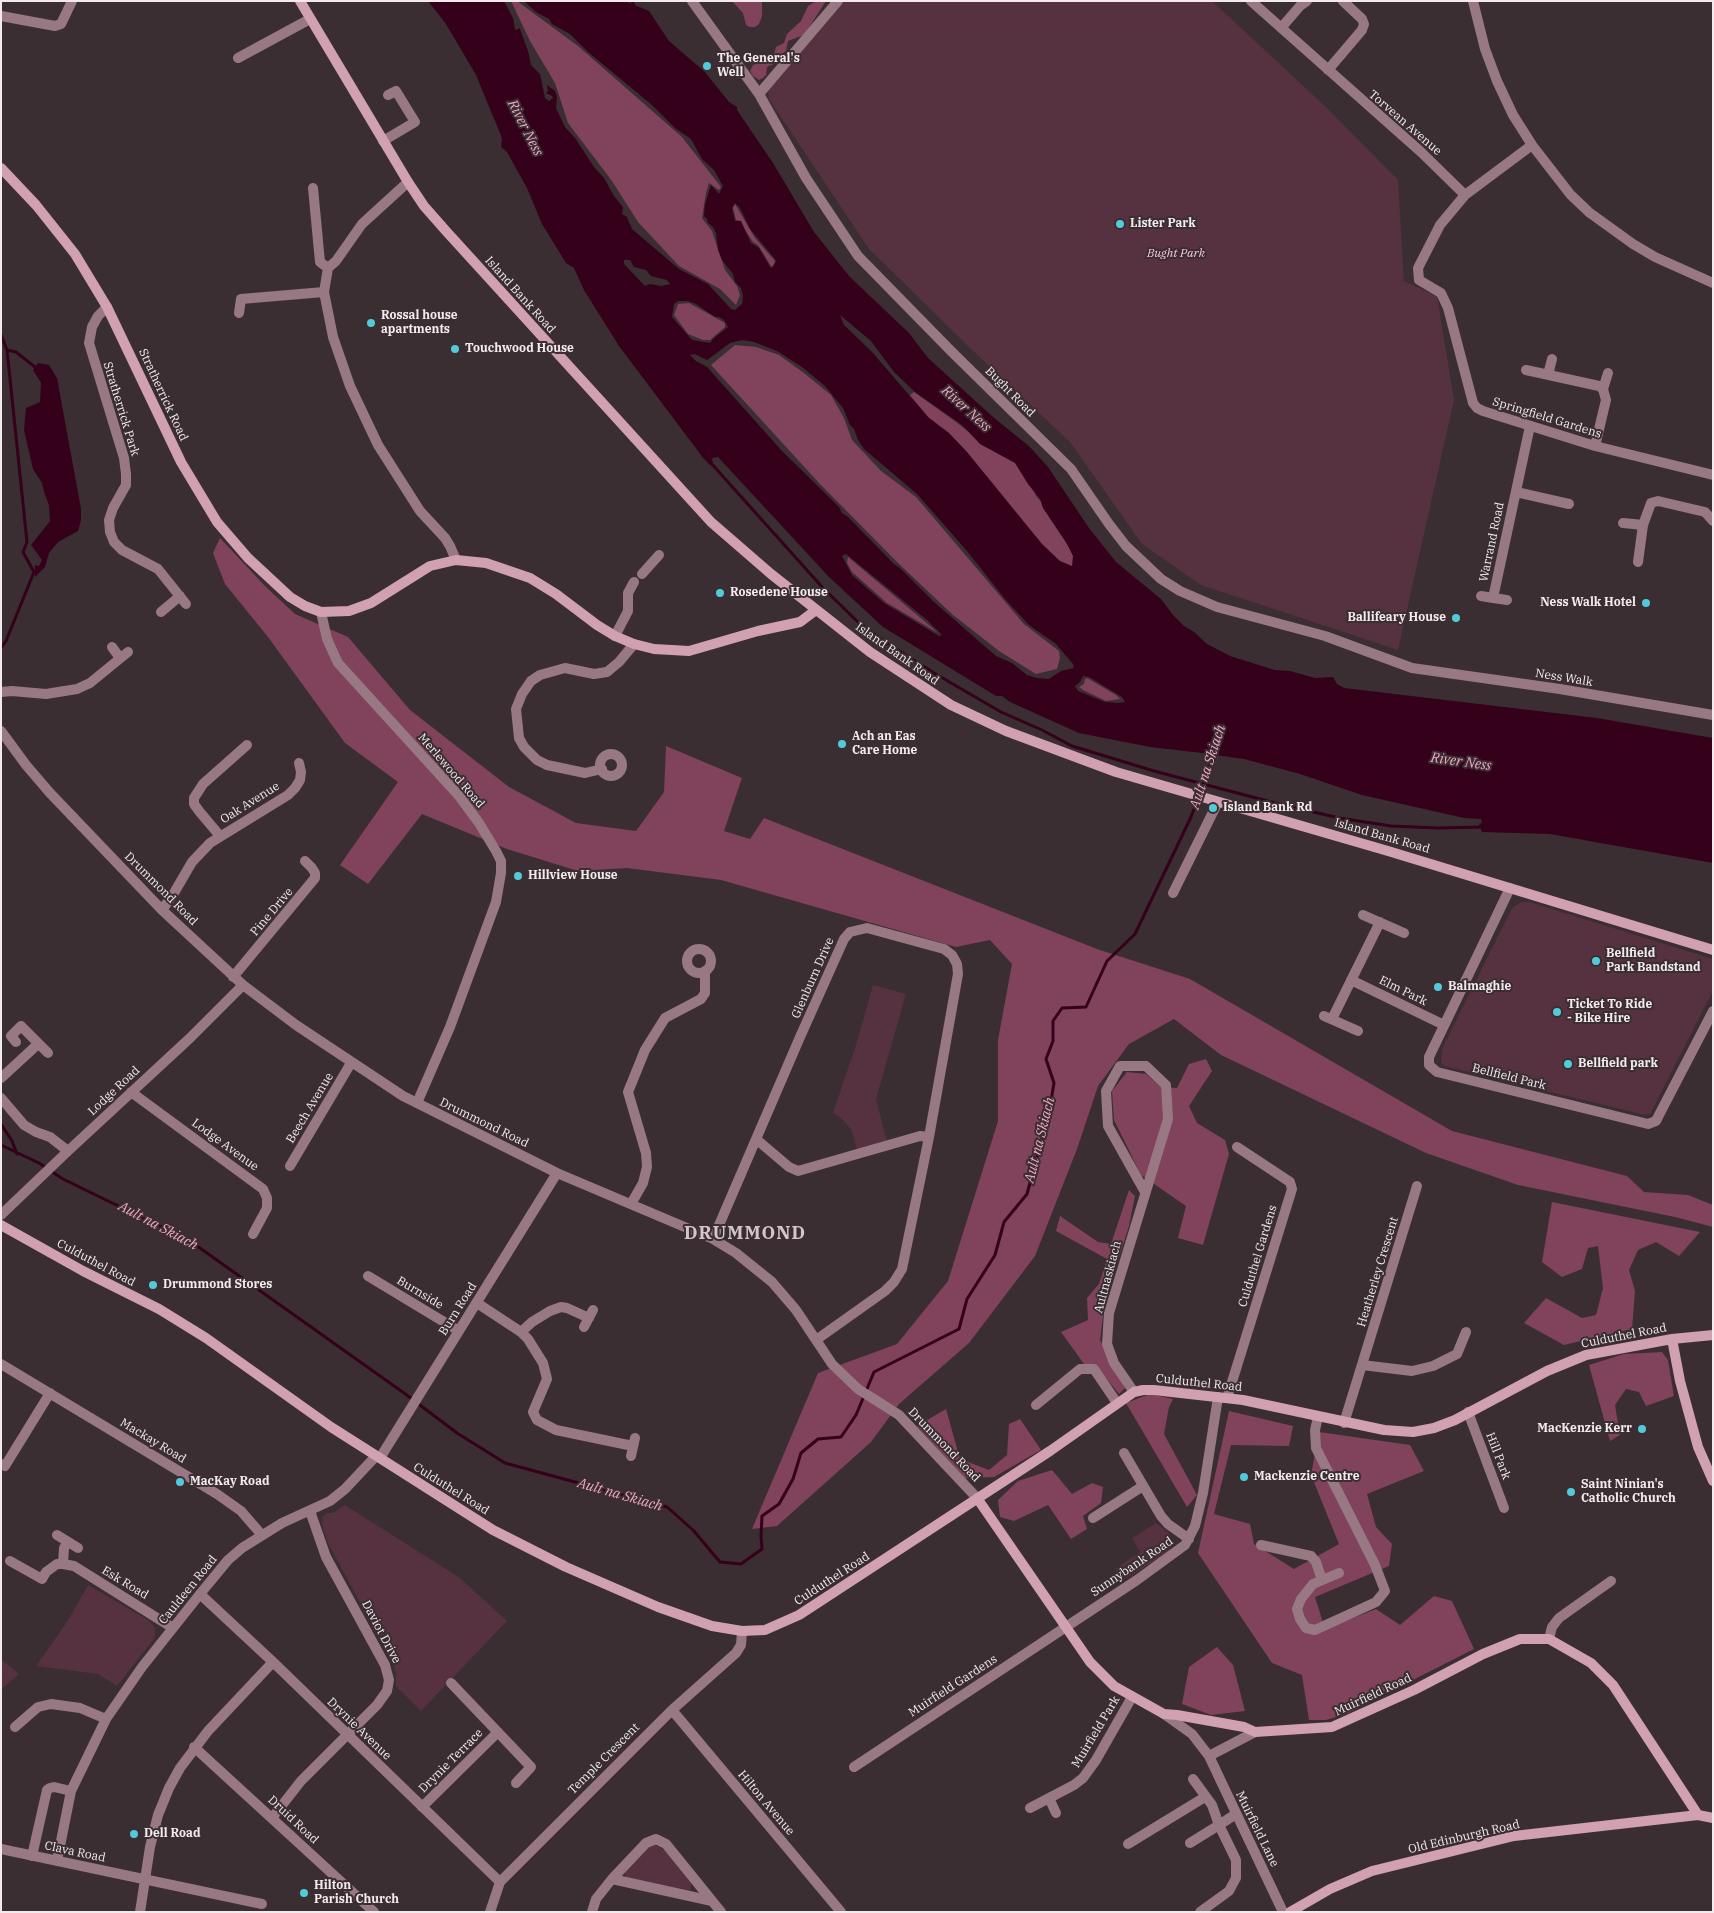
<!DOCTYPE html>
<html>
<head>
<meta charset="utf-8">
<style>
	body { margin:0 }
	#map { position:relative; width:1714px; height:1913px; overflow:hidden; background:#3a2e32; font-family:"IBM Plex Serif",serif }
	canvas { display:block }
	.frame { position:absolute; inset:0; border:2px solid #f2eaec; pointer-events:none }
</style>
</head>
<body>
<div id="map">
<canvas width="1714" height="1913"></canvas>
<div class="frame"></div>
</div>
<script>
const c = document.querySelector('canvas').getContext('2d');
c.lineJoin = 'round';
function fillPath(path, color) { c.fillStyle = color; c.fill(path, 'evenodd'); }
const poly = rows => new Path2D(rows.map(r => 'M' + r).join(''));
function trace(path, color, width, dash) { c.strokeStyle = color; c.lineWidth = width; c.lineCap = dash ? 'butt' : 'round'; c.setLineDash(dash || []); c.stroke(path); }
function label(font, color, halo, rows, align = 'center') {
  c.font = font + ' "IBM Plex Serif",serif'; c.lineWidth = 4; c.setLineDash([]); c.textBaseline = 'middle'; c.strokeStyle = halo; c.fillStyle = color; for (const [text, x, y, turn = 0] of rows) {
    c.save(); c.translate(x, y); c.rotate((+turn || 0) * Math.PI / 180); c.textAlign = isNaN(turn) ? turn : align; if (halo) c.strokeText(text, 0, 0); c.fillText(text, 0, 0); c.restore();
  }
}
fillPath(poly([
	[843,1,1212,1,1327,108,1398,180,1404,281,1437,296,1454,400,1398,650,1201,585,1142,544,1070,442,971,349,869,249,769,99,768,91],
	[1522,902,1529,902,1713,959,1713,991,1650,1114,1645,1115,1444,1066,1441,1062,1442,1049,1500,932,1513,907],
	[873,985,906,994,876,1099,887,1142,857,1150,852,1131,842,1119,833,1113,855,1048],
	[345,1505,460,1578,507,1621,421,1711,396,1686,396,1674,393,1663,328,1543,322,1525,323,1516,327,1513,333,1513],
	[1156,1523,1168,1532,1172,1539,1171,1548,1165,1555,1123,1580,1115,1569,1140,1552,1132,1538],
	[88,1585,148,1620,155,1628,155,1636,153,1640,117,1686,98,1674,36,1666,67,1622],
	[1,1659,19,1674,1,1690],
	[655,1844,665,1851,691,1883,691,1890,686,1891,628,1878,625,1876,625,1872,648,1846]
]), '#563140');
fillPath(poly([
	[511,1,517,1,578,46,682,137,721,187,719,190,709,183,706,193,702,218,712,231,725,270,737,286,740,295,736,305,720,289,679,266,638,222,612,181,568,123,555,83,530,41],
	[732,1,762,1,762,16,759,24,755,27,750,27,746,25,743,13],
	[816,1,826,1,804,35,788,41,786,51,777,57,774,64,767,67,766,75,763,78,759,80,753,76,750,71,753,65,761,62,765,63,768,55,774,54,776,47,784,43,787,34,801,21,808,6],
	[735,204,755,238,775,261,773,266,771,266,758,245,753,242,742,226,741,221,736,220,733,208],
	[689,303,725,323,725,327,710,340,703,340,688,334,674,315,678,304],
	[735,345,756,347,779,355,804,373,831,395,844,418,852,440,881,471,916,497,1024,624,1059,651,1060,658,1057,669,1036,674,999,651,953,615,897,562,819,483,711,365],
	[914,392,956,422,980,441,1006,451,1026,473,1036,496,1047,508,1078,558,1072,569,1053,563,1011,518,910,395],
	[220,538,265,586,295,614,348,637,410,710,509,787,576,823,636,831,664,792,666,746,742,778,724,831,750,839,764,818,1097,949,1190,979,1452,1131,1627,1176,1644,1192,1688,1195,1713,1205,1713,1227,1675,1217,1518,1185,1426,1153,1221,1055,1174,1019,1129,1044,1098,1086,1077,1149,1035,1256,969,1343,899,1404,871,1442,777,1526,752,1529,818,1373,897,1344,948,1281,998,1121,998,1040,1012,964,990,940,956,947,721,880,627,868,578,871,507,849,422,814,368,884,340,865,398,782,345,743,268,637,225,584,213,553],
	[848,557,929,625,938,633,887,603,852,572,847,563],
	[1087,678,1116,695,1120,699,1106,701,1083,690,1079,687,1084,684,1085,679],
	[1206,1059,1212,1071,1189,1106,1197,1123,1225,1140,1229,1154,1203,1245,1178,1238,1186,1206,1141,1175,1114,1120,1112,1091,1127,1072,1146,1074,1161,1087,1177,1088,1189,1064],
	[1129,1190,1135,1196,1129,1226,1105,1301,1100,1340,1125,1388,1119,1394,1096,1366,1084,1364,1061,1332,1088,1320,1087,1298,1099,1284,1107,1259,1056,1231,1060,1216,1098,1242,1111,1244],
	[1552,1202,1700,1232,1679,1256,1656,1242,1638,1250,1629,1270,1635,1291,1632,1329,1564,1345,1524,1323,1546,1298,1582,1318,1596,1315,1603,1288,1598,1246,1588,1248,1582,1269,1562,1277,1542,1262],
	[1662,1352,1668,1360,1674,1396,1646,1406,1639,1392,1626,1389,1615,1405,1620,1435,1610,1441,1589,1365,1624,1354],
	[1150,1394,1173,1399,1169,1407,1164,1434,1197,1495,1187,1507,1126,1403],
	[946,1409,960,1459,989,1470,1007,1455,1009,1424,1020,1419,1041,1450,994,1477,965,1478,917,1426],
	[1229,1411,1293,1426,1289,1446,1231,1445,1214,1514,1250,1524,1254,1544,1294,1569,1339,1544,1311,1475,1319,1432,1410,1445,1424,1471,1367,1494,1376,1527,1392,1544,1389,1566,1315,1597,1325,1629,1376,1609,1400,1625,1434,1596,1452,1601,1474,1649,1346,1714,1326,1720,1309,1720,1302,1675,1272,1663,1198,1553],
	[1052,1470,1072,1494,1092,1483,1103,1487,1101,1503,1083,1516,1087,1529,1071,1539,1048,1505,1014,1521,1000,1517,998,1500,1018,1481],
	[1217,1647,1233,1665,1245,1711,1211,1715,1182,1704,1189,1667]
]), '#81425c');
fillPath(poly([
	[428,1,504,1,513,18,515,29,517,30,519,28,520,29,528,51,531,65,540,74,545,98,549,101,553,98,552,96,546,93,548,91,547,85,555,91,557,96,556,108,565,127,575,138,594,167,604,178,614,196,623,207,622,214,627,217,632,229,679,269,708,284,731,309,735,310,742,304,743,296,741,288,735,282,733,274,722,260,718,250,716,233,713,227,708,223,707,219,704,216,705,204,711,185,719,194,723,186,714,170,702,159,691,139,675,128,652,105,588,52,570,34,552,24,549,19,536,12,524,1,625,1,649,11,669,41,705,72,729,102,737,107,737,110,773,163,814,232,849,276,909,333,928,358,993,417,1030,447,1048,467,1089,528,1116,562,1161,599,1173,615,1184,626,1194,632,1207,644,1230,656,1275,670,1290,671,1315,678,1333,677,1337,684,1344,688,1597,718,1713,738,1713,863,1550,834,1482,832,1479,824,1482,823,1481,819,1464,818,1362,795,1300,774,1244,759,1215,755,1211,769,1207,769,1211,754,1150,747,1079,733,1010,702,1002,696,996,696,883,627,829,577,718,457,712,458,713,463,710,465,704,459,619,346,584,290,574,268,566,263,542,224,527,188,507,152,501,147,502,138,476,75,446,24],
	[735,203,740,208,750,229,775,259,776,262,772,268,770,267,759,248,751,243,741,221,735,221,732,208],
	[624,260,630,260,634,267,646,270,651,276,667,280,670,284,661,286,650,284,645,286,624,264],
	[678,301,688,301,696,304,715,317,719,317,724,320,728,327,714,338,710,343,692,340,672,317,674,304],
	[840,315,871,341,894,372,915,392,962,425,980,444,1015,463,1028,484,1040,499,1043,508,1067,544,1073,556,1072,566,1060,561,1042,544,967,452,949,433,928,417,872,352,844,325],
	[742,340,754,342,777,351,802,367,825,386,843,408,850,425,854,429,858,440,864,449,917,494,967,551,1005,599,1029,625,1056,644,1073,664,1074,668,1061,671,1049,679,1037,678,1027,675,1012,663,996,656,981,643,933,601,901,569,894,564,848,517,842,513,839,507,782,451,707,367,696,361,690,355,695,354,707,360,730,343],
	[846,554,927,620,942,635,939,636,884,603,852,575,842,556],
	[1083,676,1089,677,1122,697,1125,702,1119,703,1105,702,1078,691,1075,686,1080,682],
	[38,363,49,365,57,378,81,509,81,520,78,531,58,542,49,553,45,567,35,577,35,565,39,566,42,560,31,545,50,521,49,505,45,495,42,483,33,469,24,430,26,408,40,402,41,383,33,370]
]), '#35001a');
trace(poly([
	[632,1,636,10],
	[1,335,7,350,27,542,23,552,34,572,6,641,1,648],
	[7,350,16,352,35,367],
	[710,462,823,588,858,622,885,642,934,673,1001,712,1042,730,1072,746,1154,771,1275,803,1339,818,1391,826,1438,828,1484,827],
	[1,1124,12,1141,17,1154],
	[1,1145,39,1163,63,1179,190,1241,404,1393,457,1433,505,1463,667,1507,693,1530,720,1562,741,1564,762,1549,761,1536,762,1516,779,1504,793,1479,801,1453,818,1439,841,1437,856,1415,874,1372,959,1329,967,1299,995,1255,1004,1222,1027,1194,1049,1113,1054,1083,1046,1059,1053,1041,1053,1021,1062,1008,1086,1007,1107,961,1135,934,1191,817,1211,765]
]), '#35001a', 3);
trace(poly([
	[692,1,759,94,806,178,858,256,952,352,1071,469,1109,524,1126,546,1161,579,1180,591,1217,607,1325,636,1412,668,1560,689,1713,715],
	[1251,1,1421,152,1465,195],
	[1473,1,1485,49,1497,81,1513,115,1532,145,1570,194,1590,213,1633,244,1655,257,1713,283],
	[1,16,55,26,61,24,72,1],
	[1281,28,1300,6,1307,1],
	[238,58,310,19],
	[1328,70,1362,30,1364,24,1362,19,1343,1],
	[759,94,838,1],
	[383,141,415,122,396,91,388,95],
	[1532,145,1465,195,1440,225,1418,268,1419,280,1441,293,1448,308,1473,403,1477,408,1483,411,1595,446,1713,475],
	[408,182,362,224,336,261,328,268,324,292,333,337,350,386,378,445,420,511,445,538,450,546,456,560],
	[313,188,320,262,328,268],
	[107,307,98,316,92,327,89,343,124,458,126,474,126,485,113,508,109,520,110,532,114,542,122,550,158,569,186,604],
	[239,313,241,299,324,292],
	[1526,370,1599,386,1603,389,1606,400,1595,446],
	[1548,375,1552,359],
	[1603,389,1608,373],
	[1516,492,1569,504],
	[1623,523,1643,525,1651,503,1658,501,1705,512,1713,521],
	[1638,562,1643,525],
	[642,574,659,555],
	[1481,596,1493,598],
	[1507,600,1493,598,1530,426],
	[161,612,180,596],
	[321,612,327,639,338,663,459,796,479,823,496,851,501,861,501,873,496,902,450,1027,417,1103],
	[615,636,628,611,628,593,634,582],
	[112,647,120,658],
	[1,692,12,691,46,694,77,689,90,683,128,652],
	[1,731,26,765,50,793,162,910,243,985,296,1025,403,1096,557,1173,713,1239,736,1253,772,1282,796,1310,832,1364,858,1389,899,1415,977,1498],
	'600 765a11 11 0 1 1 22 0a11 11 0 1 1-22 0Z',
	[602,769,585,773,547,765,537,760,524,747,519,738,516,709,522,694,531,681,540,675,565,668,594,674,607,672,619,662,634,644],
	[220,836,199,811,194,804,194,798,203,784,247,745],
	[1510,888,1429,1057,1429,1065,1437,1072,1648,1124,1656,1121,1659,1115,1713,1011],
	[1173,893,1218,802],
	[162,910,174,893,192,862,210,843,288,795,295,788,300,780,301,772,299,763],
	[1363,915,1404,933],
	'687 961a12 12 0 1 1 24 0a12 12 0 1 1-24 0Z',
	[233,977,315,878,315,873,312,868,305,861],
	[1351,980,1444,1025],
	[1324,1016,1358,1031],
	[1332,1019,1380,922],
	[16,1042,11,1036,21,1026,48,1053],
	[1,1078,38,1044],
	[131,1092,263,1189,267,1198,267,1208,253,1234],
	[1,1098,24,1125,36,1132,50,1137,68,1151],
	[756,1139,789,1167,798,1171,920,1136,929,1137],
	[290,1166,351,1063],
	[631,1204,643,1183,647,1167,646,1153,628,1092,645,1050,665,1018,701,999,705,993,705,971],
	[1,1215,68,1151,190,1038,243,985],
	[713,1239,800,1037,844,939,850,932,867,928,944,949,952,955,957,964,958,974,929,1137,902,1269,894,1282,885,1291,816,1340],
	[368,1276,459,1331],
	[477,1303,521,1332,528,1339,543,1363,547,1379,533,1412,537,1420,556,1430,633,1446],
	[584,1327,593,1310],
	[521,1332,532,1322,550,1311,561,1307,567,1308,589,1318],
	[1,1364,217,1494,241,1511,261,1534],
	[1362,1365,1412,1371,1433,1366,1457,1354,1466,1332],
	[1134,1392,1114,1363,1107,1344,1109,1313,1168,1119,1166,1085,1146,1066,1120,1066,1106,1091,1108,1126,1145,1192],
	[1227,1398,1292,1189,1290,1182,1237,1147],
	[1036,1405,1080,1369,1094,1369,1117,1403],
	[1468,1412,1504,1508],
	[1318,1417,1315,1430,1316,1448,1375,1565,1385,1591,1376,1602,1315,1630,1306,1628,1300,1619,1297,1609,1301,1599,1313,1584,1339,1573],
	[1344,1423,1417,1186],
	[1124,1453,1161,1516,1168,1524,1189,1539],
	[631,1456,635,1438],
	[380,1458,557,1173],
	[1,1464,5,1466,50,1393],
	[1093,1518,1143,1486],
	[57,1535,78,1548],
	[1261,1545,1311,1556,1316,1562,1322,1580],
	[10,1561,42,1579,46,1572,57,1564,63,1564,74,1566,173,1628],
	[63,1564,64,1548,68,1542],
	[200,1594,273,1662,500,1882],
	[1549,1639,1552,1627,1559,1618,1611,1581],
	[451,1683,531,1767,516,1783],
	[672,1710,841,1912],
	[1164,1714,1192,1734,1209,1756,1283,1912],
	[15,1727,38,1707,51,1704,80,1708,106,1719],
	[194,1747,374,1912],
	[1209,1756,1255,1732],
	[854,1767,1137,1580,1185,1545,1195,1526,1203,1493,1218,1397],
	[1049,1798,1056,1813],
	[422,1807,498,1732],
	[1030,1808,1074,1785,1083,1778,1096,1760,1132,1697],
	[272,1818,301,1781,377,1705,387,1691,389,1680,385,1665,326,1557,310,1511],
	[1190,1843,1219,1825,1212,1805,1193,1779],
	[1128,1844,1205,1797],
	[1,1849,262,1904],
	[32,1856,47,1790,50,1788,54,1787,71,1791],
	[57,1861,71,1791,106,1719,142,1667,200,1594,228,1560,242,1548,282,1523,330,1501,345,1489,376,1456],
	[612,1879,712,1901],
	[140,1912,150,1847,158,1815,169,1788,180,1768,208,1731,273,1662],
	[490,1912,500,1882,672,1710,736,1653,741,1645,742,1631],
	[592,1912,596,1899,612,1879,646,1843,656,1839,666,1844,721,1912],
	[1200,1912,1229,1891,1236,1878,1236,1860,1219,1825,1236,1814]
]), '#977883', 10);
trace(poly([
	[300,1,408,182,424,206,446,231,711,522,771,574,870,652,951,705,1006,731,1116,772,1388,851,1713,950],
	[1,168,36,205,75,254,107,307,181,462,217,522,248,558,290,597,305,606,321,612,349,611,371,603,430,566,456,560,486,563,530,578,556,594,597,625,615,636,634,644,654,649,689,651,758,631,800,622,816,610],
	[1,1225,83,1271,159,1309,206,1338,331,1427,493,1530,566,1567,658,1607,712,1626,742,1631,765,1630,799,1615,1050,1451,1134,1392,1143,1390,1154,1390,1243,1400,1384,1430,1413,1432,1434,1428,1455,1420,1547,1371,1586,1355,1672,1339,1713,1335],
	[1672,1339,1680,1381,1698,1447,1713,1481],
	[977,1498,1090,1662,1114,1686,1164,1714,1177,1715,1244,1727,1255,1732,1332,1727,1414,1690,1483,1654,1520,1639,1549,1639,1591,1663,1613,1685,1698,1815],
	[1290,1912,1330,1889,1372,1871,1514,1836,1698,1815,1713,1818]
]), '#d1a0b1', 10);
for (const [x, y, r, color] of [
	[707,66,5,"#52cbd8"],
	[1120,224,5,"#52cbd8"],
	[371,323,5,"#52cbd8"],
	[455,349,5,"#52cbd8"],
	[720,593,5,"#52cbd8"],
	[1646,603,5,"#52cbd8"],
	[1456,618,5,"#52cbd8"],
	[842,744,5,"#52cbd8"],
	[1213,808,5,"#52cbd8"],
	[518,876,5,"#52cbd8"],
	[1596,961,5,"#52cbd8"],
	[1438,987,5,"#52cbd8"],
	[1557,1012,5,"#52cbd8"],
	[1568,1064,5,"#52cbd8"],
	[153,1285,5,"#52cbd8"],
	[1642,1429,5,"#52cbd8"],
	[1244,1477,5,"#52cbd8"],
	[180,1482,5,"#52cbd8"],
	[1571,1492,5,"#52cbd8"],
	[134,1834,5,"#52cbd8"],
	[304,1893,5,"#52cbd8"]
]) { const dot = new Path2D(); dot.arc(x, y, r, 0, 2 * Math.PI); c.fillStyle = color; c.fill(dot); trace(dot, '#3a2e32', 2); }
label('bold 12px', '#f2eaec', '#3a2e32', [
	["The General's",717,59],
	["Well",717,73],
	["Lister Park",1130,224],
	["Rossal house",381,316],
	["apartments",381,330],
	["Touchwood House",465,349],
	["Rosedene House",730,593],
	["Ness Walk Hotel",1636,603,"right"],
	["Ballifeary House",1446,618,"right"],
	["Ach an Eas",852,737],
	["Care Home",852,751],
	["Island Bank Rd",1223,808],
	["Hillview House",528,876],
	["Bellfield",1606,954],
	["Park Bandstand",1606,968],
	["Balmaghie",1448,987],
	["Ticket To Ride",1567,1005],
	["- Bike Hire",1567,1019],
	["Bellfield park",1578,1064],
	["Drummond Stores",163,1285],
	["MacKenzie Kerr",1632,1429,"right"],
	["Mackenzie Centre",1254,1477],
	["MacKay Road",190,1482],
	["Saint Ninian's",1581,1485],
	["Catholic Church",1581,1499],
	["Dell Road",144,1834],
	["Hilton",314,1886],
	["Parish Church",314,1900]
], 'left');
label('12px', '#f2eaec', '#3a2e32', [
	["Torvean Avenue",1405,123,41],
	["Island Bank Road",520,295,48],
	["Bught Road",1010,392,45],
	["Stratherrick Road",163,395,65],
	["Stratherrick Park",121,409,73],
	["Springfield Gardens",1547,418,17],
	["Warrand Road",1492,542,-78],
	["Island Bank Road",897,654,35],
	["Ness Walk",1564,678,9],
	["Merlewood Road",451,771,49],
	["Oak Avenue",250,803,-32],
	["Island Bank Road",1382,836,16],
	["Drummond Road",161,889,45],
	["Pine Drive",272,912,-50],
	["Glenburn Drive",813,978,-66],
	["Elm Park",1403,991,26],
	["Bellfield Park",1509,1077,14],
	["Lodge Road",114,1091,-43],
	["Beech Avenue",310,1108,-59],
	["Drummond Road",484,1123,26],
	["Lodge Avenue",225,1145,36],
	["Culduthel Gardens",1258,1256,-73],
	["Culduthel Road",96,1263,28],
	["Heatherley Crescent",1378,1272,-73],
	["Aultnaskiach",1108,1277,-75],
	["Burnside",420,1293,31],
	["Burn Road",458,1309,-58],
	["Culduthel Road",1624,1336,-11],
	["Culduthel Road",1199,1383,6],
	["Mackay Road",153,1441,31],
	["Drummond Road",944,1445,46],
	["Hill Park",1498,1456,69],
	["Culduthel Road",451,1489,32],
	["Sunnybank Road",1132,1567,-34],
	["Culduthel Road",832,1579,-33],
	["Esk Road",125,1583,31],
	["Cauldeen Road",188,1590,-51],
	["Daviot Drive",381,1632,62],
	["Muirfield Gardens",953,1686,-33],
	["Muirfield Road",1373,1695,-25],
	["Drynie Avenue",359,1729,44],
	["Muirfield Park",1096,1732,-59],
	["Temple Crescent",604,1759,-45],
	["Drynie Terrace",451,1761,-45],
	["Hilton Avenue",766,1803,50],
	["Druid Road",293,1820,43],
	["Muirfield Lane",1257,1829,64],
	["Old Edinburgh Road",1464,1837,-13],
	["Clava Road",75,1852,12]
]);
label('italic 12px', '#fec2d8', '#3a2e32', [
	["Bught Park",1176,254]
]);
label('italic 14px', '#f5a8c5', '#3a2e32', [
	["River Ness",525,128,63],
	["River Ness",966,409,42],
	["River Ness",1461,762,8],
	["Ault na Skiach",1208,767,-72],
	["Ault na Skiach",1040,1140,-76],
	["Ault na Skiach",158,1226,28],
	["Ault na Skiach",620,1495,16]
]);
c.letterSpacing = '1px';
label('bold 18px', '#d5c5ca', '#3a2e32', [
	["DRUMMOND",745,1234]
]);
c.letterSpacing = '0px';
</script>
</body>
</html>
